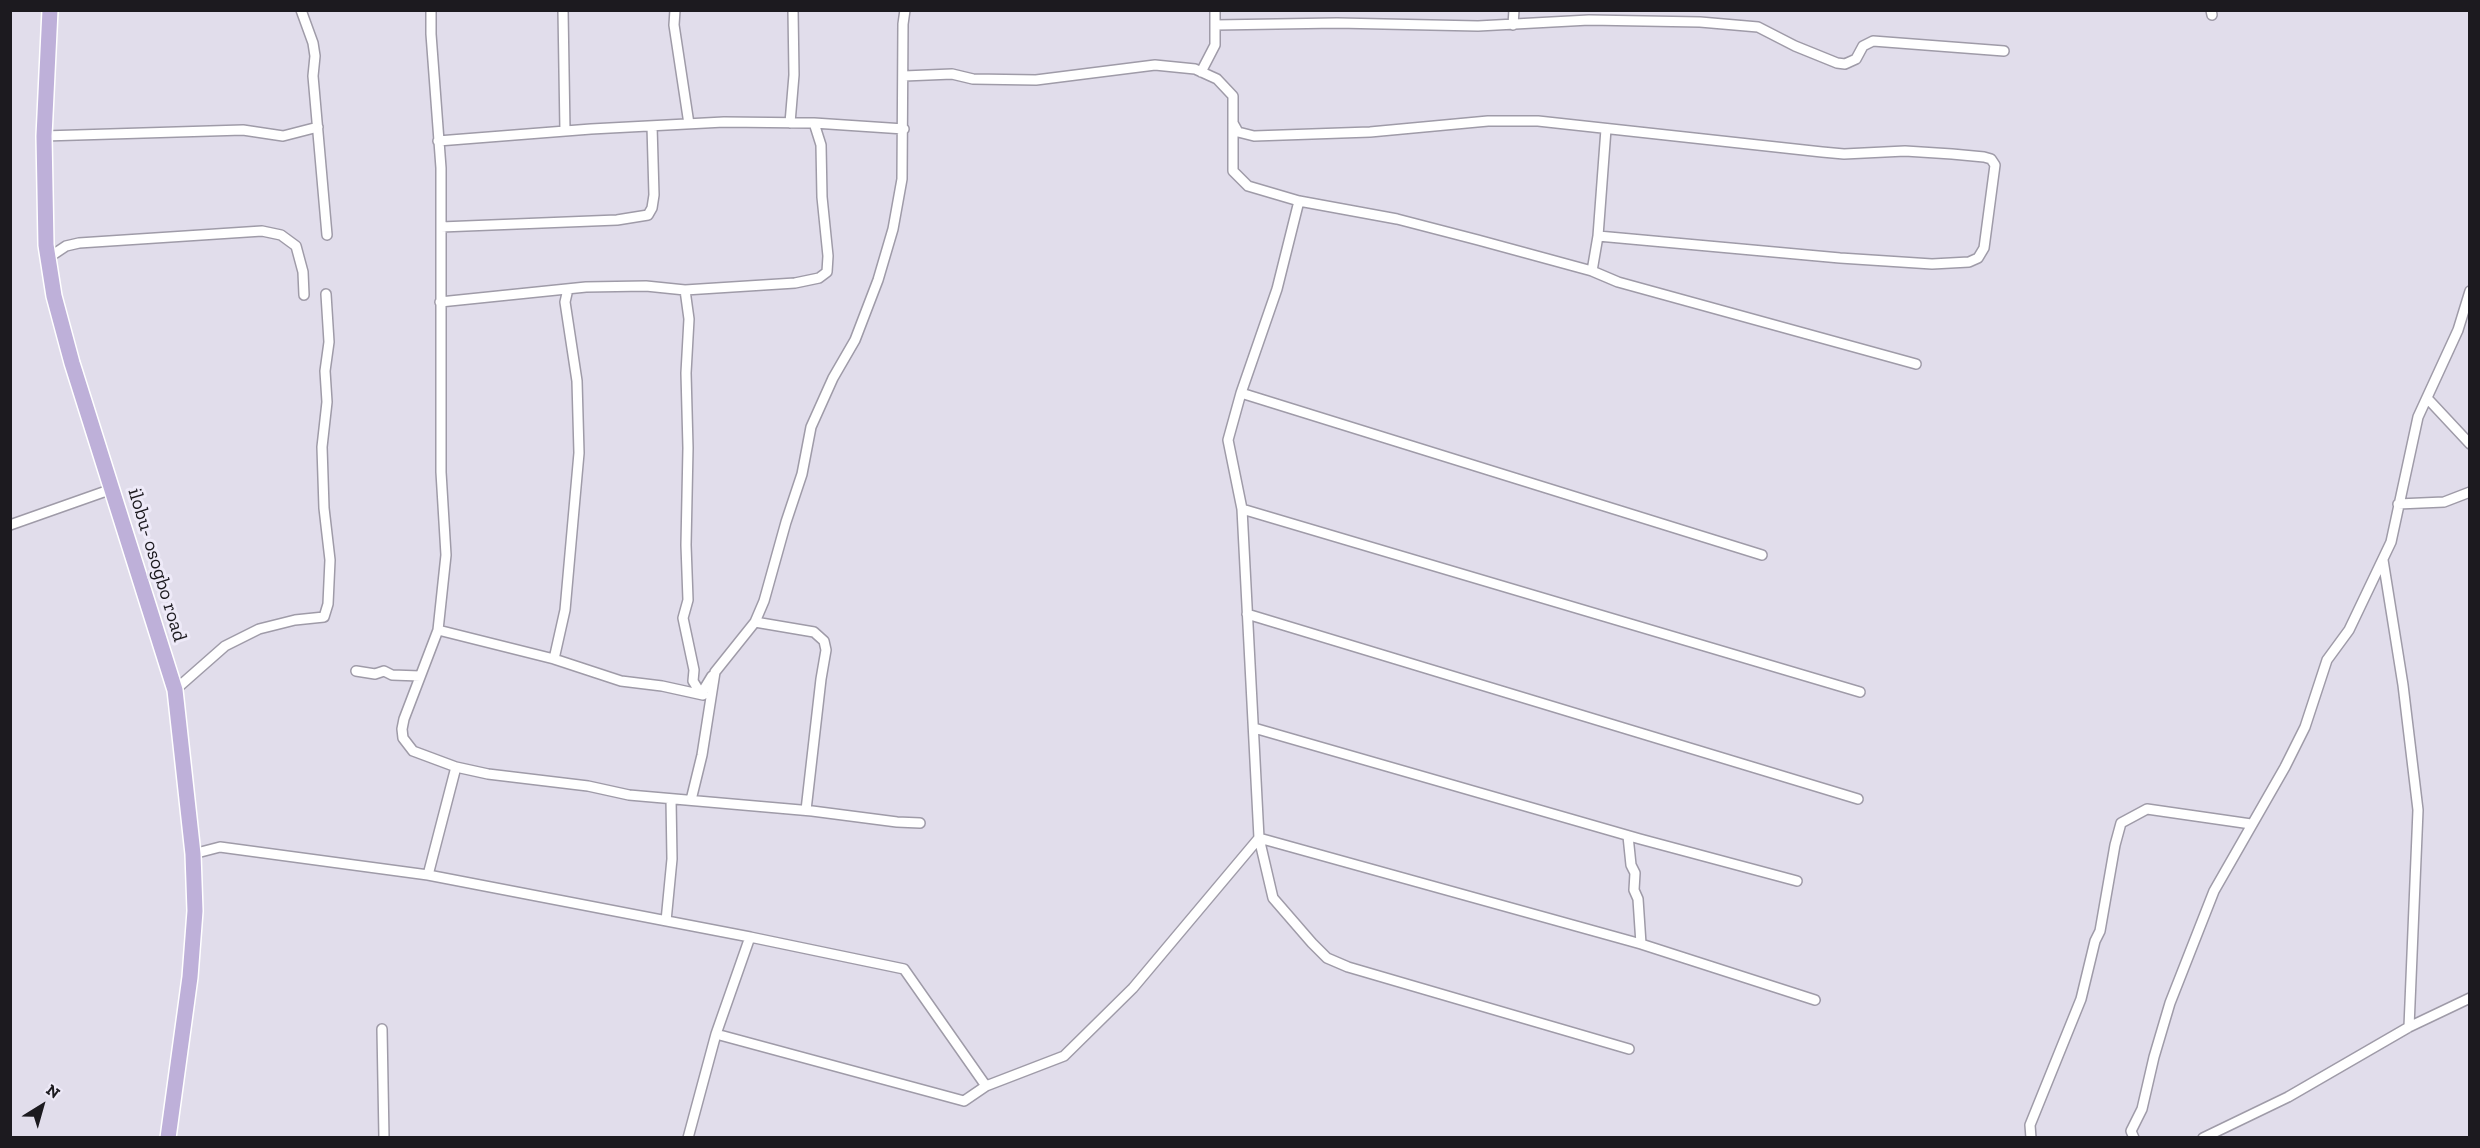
<!DOCTYPE html>
<html>
<head>
<meta charset="utf-8">
<style>
	body { margin:0 }
	#map { position:relative; width:2480px; height:1148px; overflow:hidden; background:#e1ddeb; font-family:"Zilla Slab",serif }
	canvas { display:block }
	.frame { position:absolute; inset:0; border:12px solid #1c1a1f; pointer-events:none }
	.north { position:absolute; left:12px; top:1076px; width:60px; height:60px; -webkit-text-stroke:4px #eeeaf8; paint-order:stroke; rotate:37deg; font-size:16px; font-weight:700; line-height:24px; text-align:center; color:#1c1a1f }
	.north::after { content:''; display:block; margin:auto; width:21px; height:27px; background:#1c1a1f; clip-path:polygon(50% 0,100% 100%,50% 72%,0 100%) }
</style>
</head>
<body>
<div id="map">
<canvas width="2480" height="1148"></canvas>
<div class="frame"></div>
<div class="north">N</div>
</div>
<script>
const c = document.querySelector('canvas').getContext('2d');
c.lineJoin = 'round';
const poly = rows => new Path2D(rows.map(r => 'M' + r).join(''));
function trace(path, color, width, dash) { c.strokeStyle = color; c.lineWidth = width; c.lineCap = dash ? 'butt' : 'round'; c.setLineDash(dash || []); c.stroke(path); }
function label(font, color, halo, rows, align = 'center') {
  c.font = font + ' "Zilla Slab",serif'; c.lineWidth = 6; c.setLineDash([]); c.textBaseline = 'middle'; c.strokeStyle = halo; c.fillStyle = color; for (const [text, x, y, turn = 0] of rows) {
    c.save(); c.translate(x, y); c.rotate((+turn || 0) * Math.PI / 180); c.textAlign = isNaN(turn) ? turn : align; if (halo) c.strokeText(text, 0, 0); c.fillText(text, 0, 0); c.restore();
  }
}
const street = poly([
	[301,10,313,43,315,56,313,76,327,235],
	[563,10,565,131],
	[675,10,674,25,689,124],
	[2211,10,2212,15],
	[1216,25,1337,23,1478,26,1589,20,1700,22,1758,27,1795,46,1837,63,1845,64,1856,59,1863,46,1873,41,2004,51],
	[1513,25,1514,10],
	[1201,72,1215,45,1215,10],
	[904,76,952,74,973,79,1036,80,1155,65,1195,69,1217,79,1233,96,1233,171,1248,186,1299,201,1397,219,1478,240,1592,271,1618,282,1916,364],
	[790,123,794,75,793,10],
	[1233,123,1238,132,1254,136,1370,132,1488,121,1538,121,1822,152,1844,154,1905,151,1952,154,1984,157,1991,159,1995,165,1984,248,1978,258,1969,262,1932,264,1840,258,1598,236],
	[44,136,243,130,283,136,318,127],
	[438,141,591,129,724,122,814,123,904,129],
	[1299,201,1277,289,1241,393,1228,440,1242,509,1259,838,1273,898,1312,943,1327,958,1348,967,1629,1049],
	[441,227,617,220,648,215,652,208,654,195,652,126],
	[48,258,66,246,79,243,262,231,281,235,296,246,303,272,304,295],
	[1592,271,1598,236,1606,129],
	[685,290,689,319,686,373,688,448,686,545,688,600,683,618,694,670,693,681,701,694,712,676],
	[440,302,586,287,646,286,685,290,795,283,819,278,827,272,828,256,822,197,821,145,814,123],
	[1241,393,1762,555],
	[2427,398,2470,444],
	[2398,504,2444,502,2470,492],
	[1242,509,1860,692],
	[10,525,112,489],
	[2383,560,2403,685,2418,810,2409,1027],
	[1247,614,1858,799],
	[755,622,814,632,824,641,826,650,821,679,806,810],
	[438,630,554,659,621,681,662,686,703,695],
	[554,659,565,610,579,453,577,381,565,302,568,289],
	[356,671,375,674,384,671,392,675,420,676],
	[175,690,225,646,259,629,295,620,324,617,328,604,330,560,324,508,322,447,327,402,325,371,329,342,326,294],
	[1254,728,1640,839,1797,881],
	[456,767,488,774,588,786,629,795,812,811,897,822,920,823],
	[691,800,702,755,715,672,755,622,764,601,786,522,802,474,811,427,833,378,855,340,878,280,893,229,902,179,903,24,905,10],
	[1628,836,1631,865,1635,873,1634,890,1638,899,1641,944],
	[1259,838,1641,944,1815,1000],
	[193,854,220,847,428,875,750,937,716,1034,688,1138],
	[428,875,456,767,413,751,403,738,402,729,404,719,438,630,446,555,441,472,441,168,431,34,431,10],
	[666,921,672,859,671,799],
	[750,937,904,969,986,1086],
	[382,1029,384,1138],
	[716,1034,964,1101,986,1086,1064,1056,1133,988,1259,838],
	[2031,1138,2030,1125,2081,999,2095,941,2100,931,2115,845,2121,823,2147,809,2251,824],
	[2134,1138,2131,1131,2142,1109,2154,1057,2170,1003,2214,891,2285,767,2305,727,2327,660,2349,630,2391,542,2418,417,2458,330,2470,291],
	[2203,1138,2288,1097,2409,1027,2470,998]
]);
const primary = poly([
	[50,10,44,136,45,190,46,245,54,296,72,363,175,690,193,854,195,911,190,977,168,1138]
]);
trace(street, '#9f9ba8', 12);
trace(primary, '#fff', 18);
trace(street, '#fff', 9);
trace(primary, '#beb0d9', 15);
label('20px', '#1c1a1f', '#eeeaf8', [
	["ilobu- osogbo road",157,565,73]
]);
</script>
</body>
</html>
